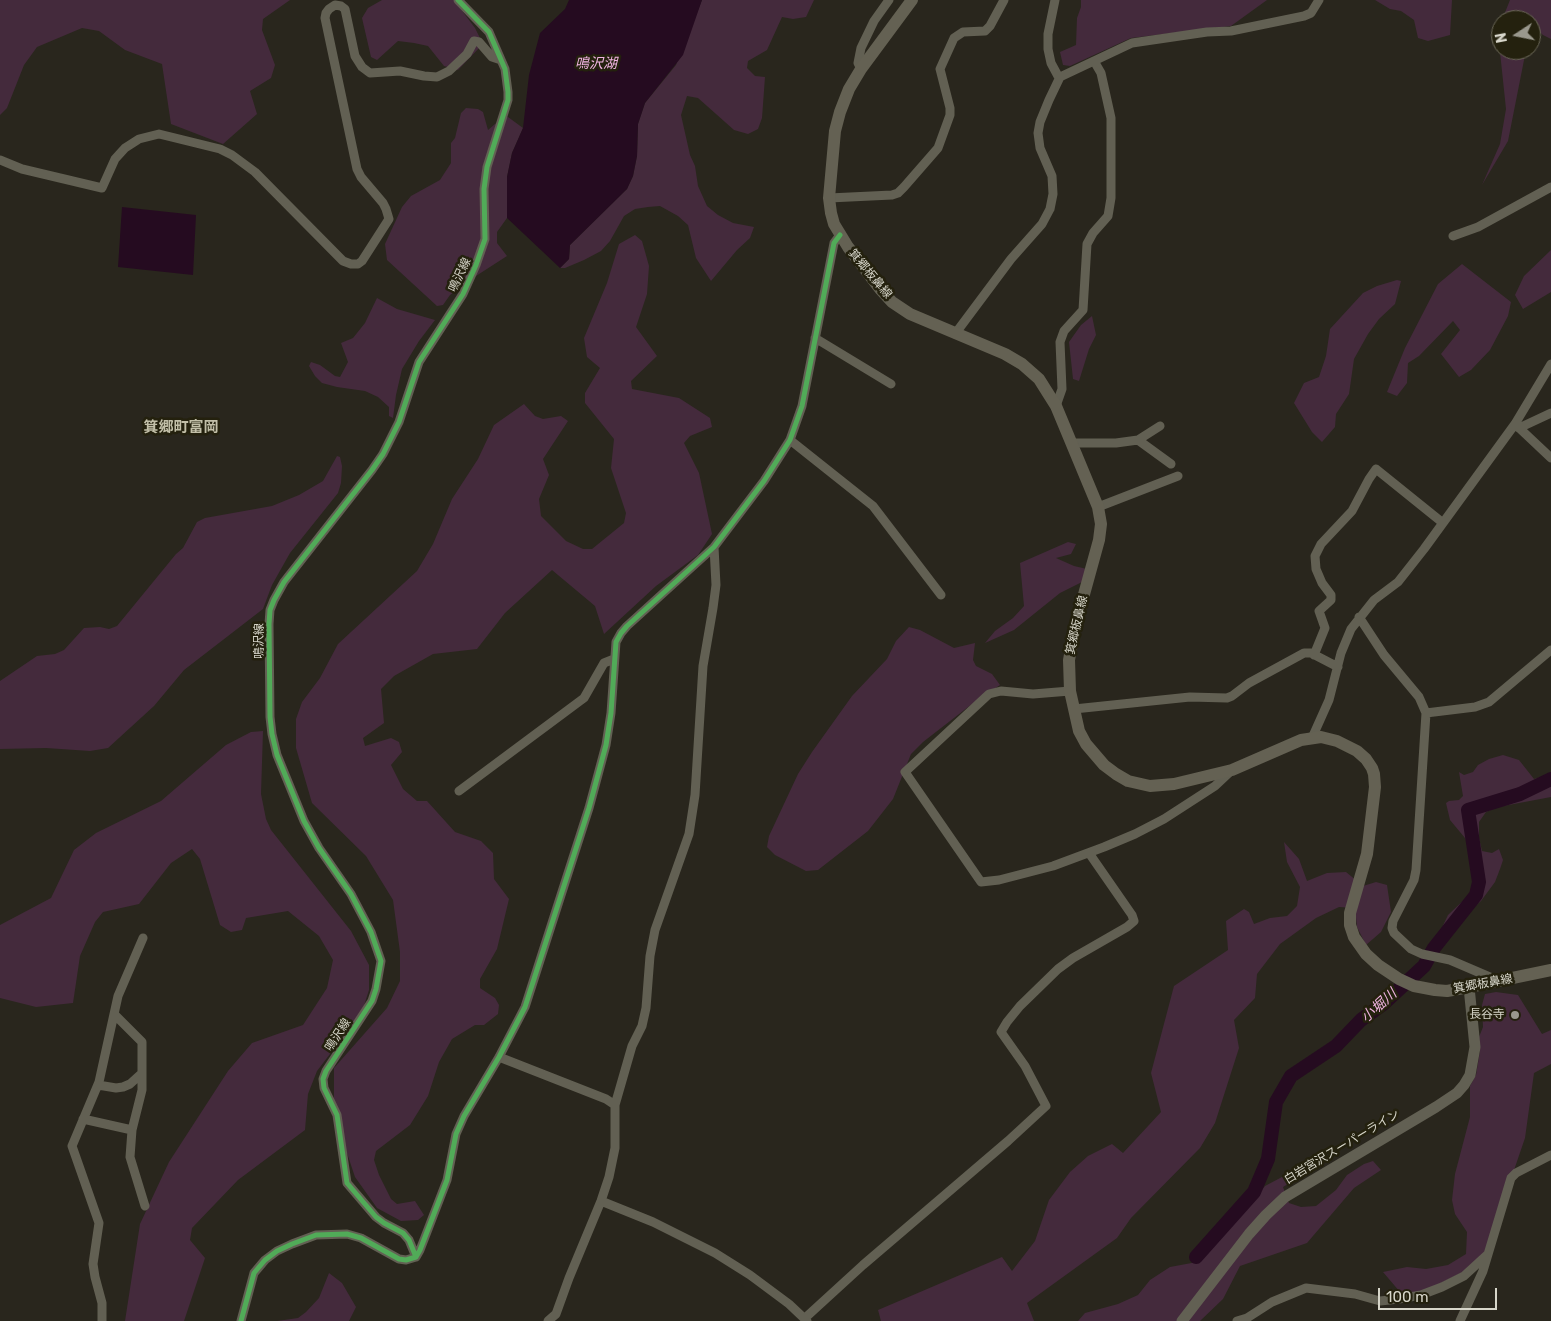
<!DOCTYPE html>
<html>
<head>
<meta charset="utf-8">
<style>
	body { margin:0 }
	#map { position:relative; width:1551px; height:1321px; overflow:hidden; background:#29261d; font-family:Rubik,sans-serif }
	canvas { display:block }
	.north { position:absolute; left:1491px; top:10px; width:50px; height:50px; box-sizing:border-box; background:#24210e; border:1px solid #6c6959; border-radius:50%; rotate:259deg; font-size:14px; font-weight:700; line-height:20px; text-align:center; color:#d7d6ca }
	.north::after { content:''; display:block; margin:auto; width:18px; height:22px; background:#9a988d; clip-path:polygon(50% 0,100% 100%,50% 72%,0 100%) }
	.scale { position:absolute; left:1378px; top:1288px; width:119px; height:22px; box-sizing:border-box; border:2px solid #d7d6ca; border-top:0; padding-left:6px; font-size:15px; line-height:18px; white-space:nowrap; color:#d7d6ca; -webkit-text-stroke:4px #24210e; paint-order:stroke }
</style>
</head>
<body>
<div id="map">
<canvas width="1551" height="1321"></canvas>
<div class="north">N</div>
<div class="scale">100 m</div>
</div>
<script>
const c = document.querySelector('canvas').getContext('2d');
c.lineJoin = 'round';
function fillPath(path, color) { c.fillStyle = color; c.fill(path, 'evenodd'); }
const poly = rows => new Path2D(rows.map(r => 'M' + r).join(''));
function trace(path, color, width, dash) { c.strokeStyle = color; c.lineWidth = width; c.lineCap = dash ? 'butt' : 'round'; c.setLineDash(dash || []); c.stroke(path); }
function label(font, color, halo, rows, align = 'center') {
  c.font = font + ' Rubik,"Noto Sans JP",sans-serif'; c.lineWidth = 5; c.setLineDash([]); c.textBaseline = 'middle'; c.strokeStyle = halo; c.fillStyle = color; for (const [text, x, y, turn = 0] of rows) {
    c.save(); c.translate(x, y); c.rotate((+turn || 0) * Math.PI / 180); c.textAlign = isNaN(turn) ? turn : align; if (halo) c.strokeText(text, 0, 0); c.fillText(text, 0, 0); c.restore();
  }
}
fillPath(poly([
	[0,0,290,0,263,19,262,30,275,65,271,78,250,91,257,114,223,144,171,124,162,64,125,50,99,31,82,28,37,47,24,65,7,108,0,115],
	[382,0,454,0,475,28,481,40,481,46,458,70,444,66,428,46,414,43,398,41,377,60,371,57,362,18,368,8],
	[702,0,814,0,806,17,793,19,782,17,767,50,748,61,747,68,755,76,765,77,762,118,758,129,748,134,734,130,698,98,687,96,681,115,690,155,695,166,698,186,707,206,718,215,733,223,754,227,750,238,737,250,711,281,696,258,688,225,678,216,660,206,648,207,635,209,624,216,610,241,601,251,584,260,565,268,560,268,569,259,570,245,627,189,633,176,637,156,638,124,645,103,676,65],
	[1081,0,1267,0,1231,26,1131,38,1070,66,1063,65,1060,52,1076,45,1077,18,1081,7],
	[1375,0,1452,0,1450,35,1428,41,1418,38,1414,20,1401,11,1390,9],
	[1510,0,1551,0,1551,39,1543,35,1531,24,1531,20,1502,20],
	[1501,22,1501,50,1526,50,1508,141,1482,185,1500,144,1506,109,1498,33],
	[466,108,478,109,483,112,488,130,502,118,508,117,523,128,512,153,507,177,507,218,497,232,497,243,507,256,476,276,450,295,443,305,437,306,387,260,385,244,402,207,411,196,440,180,451,163,451,143,455,138,461,113],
	[635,235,642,241,649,266,647,294,636,327,657,356,631,381,632,389,679,398,710,418,712,427,690,436,684,443,699,473,712,534,698,555,656,586,604,634,595,606,552,570,505,613,477,649,433,654,394,676,381,689,384,723,363,738,365,746,391,738,399,742,402,752,391,765,403,789,417,801,427,801,455,832,481,841,493,853,494,879,509,899,497,949,480,979,480,988,495,998,499,1005,498,1014,484,1025,475,1025,452,1039,439,1062,428,1096,410,1125,376,1151,374,1160,379,1175,391,1199,397,1204,415,1201,424,1215,418,1220,401,1221,377,1208,355,1177,334,1114,334,1068,387,1008,400,981,400,952,393,900,366,856,312,803,296,748,296,719,302,702,320,678,338,644,417,571,433,544,452,499,478,459,494,425,524,404,535,416,543,419,561,416,568,421,543,459,549,475,539,499,541,516,566,541,583,549,592,549,624,523,626,513,611,468,614,439,585,403,585,393,600,368,587,357,584,338,607,283,619,244],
	[1551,250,1551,292,1523,309,1515,295,1524,276],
	[1462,264,1511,302,1508,316,1490,350,1471,370,1459,377,1441,354,1460,330,1453,321,1419,356,1408,363,1407,383,1397,396,1387,392,1405,348,1438,284],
	[1397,280,1401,281,1395,304,1379,319,1368,334,1354,359,1349,394,1336,414,1335,427,1322,442,1312,432,1294,403,1304,383,1319,377,1326,356,1330,329,1363,293,1377,286],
	[377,298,397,309,435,320,419,341,402,369,396,395,393,418,389,416,389,407,378,397,365,391,337,387,322,383,315,376,309,366,311,362,320,365,335,376,340,377,348,362,341,343,353,338,365,323],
	[1092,316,1096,335,1089,349,1079,381,1073,379,1069,342,1081,325],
	[337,456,340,457,342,466,341,483,338,493,290,553,272,585,263,609,184,670,154,706,108,748,90,751,46,748,0,749,0,681,37,656,55,654,64,650,84,628,100,627,109,629,117,626,176,554,183,548,197,522,205,518,272,506,299,495,323,481],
	[1068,542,1076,544,1071,554,1056,558,1074,566,1087,569,1086,580,1060,593,1014,630,985,643,995,631,1013,618,1024,606,1020,563],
	[909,627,920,630,954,648,975,643,973,660,976,666,992,674,1000,685,972,704,923,742,911,754,893,799,868,831,818,870,806,871,775,855,767,847,769,836,798,774,812,752,852,696,887,659,896,641],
	[263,731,261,794,266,819,271,830,351,931,369,965,369,990,362,1012,317,1071,308,1094,305,1130,238,1180,192,1228,190,1240,205,1258,184,1321,125,1321,140,1224,169,1162,228,1071,252,1043,303,1025,327,988,333,960,319,936,288,911,246,918,242,930,231,932,220,925,200,859,192,849,171,863,139,904,103,912,95,922,80,956,73,1003,36,1007,0,998,0,925,51,898,74,850,96,833,161,801,226,745,251,732],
	[1503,755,1519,760,1534,779,1551,774,1551,797,1498,807,1486,812,1479,822,1479,838,1482,851,1492,853,1499,849,1503,860,1500,869,1495,882,1481,901,1473,908,1448,940,1444,943,1440,943,1438,936,1448,915,1469,895,1475,882,1469,846,1465,838,1450,820,1446,803,1449,801,1459,800,1463,796,1459,772,1464,775,1473,772,1478,765,1489,759],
	[1284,842,1299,859,1307,881,1327,873,1346,872,1363,886,1376,882,1387,885,1391,912,1381,932,1366,945,1357,927,1355,908,1339,907,1316,918,1280,944,1257,974,1255,998,1234,1020,1239,1048,1215,1123,1200,1148,1131,1218,1117,1238,1027,1303,1034,1321,881,1321,878,1310,1002,1257,1012,1271,1035,1241,1049,1200,1070,1172,1088,1156,1112,1144,1123,1153,1161,1112,1151,1073,1174,986,1228,950,1226,921,1244,909,1249,912,1254,924,1270,918,1287,916,1297,906,1300,887,1287,862],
	[1496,992,1518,995,1542,1034,1551,1030,1551,1064,1534,1073,1525,1138,1486,1252,1463,1272,1441,1283,1420,1293,1400,1292,1383,1272,1407,1267,1426,1269,1448,1265,1466,1254,1467,1232,1455,1214,1452,1200,1455,1174,1470,1117,1470,1086,1476,1075,1480,1051,1479,1037,1483,1027,1482,1005,1485,994],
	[1331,1158,1283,1187,1289,1203,1301,1207,1316,1206,1336,1190,1347,1175,1364,1164,1373,1161,1381,1170,1354,1188,1307,1243,1240,1266,1223,1299,1200,1321,1078,1321,1085,1313,1118,1304,1138,1295,1150,1280,1170,1267,1197,1262,1265,1186,1282,1177],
	[329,1273,342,1283,356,1307,349,1321,277,1321,298,1318,306,1312,319,1298]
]), '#442a3c');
fillPath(poly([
	[569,0,702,0,683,55,645,103,638,124,637,156,633,176,627,189,570,245,569,259,560,268,507,218,507,177,512,153,523,128,529,75,540,33,565,9],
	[122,207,196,215,193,275,118,267]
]), '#250b20');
trace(poly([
	[1196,1257,1254,1192,1268,1159,1276,1102,1291,1076,1336,1046,1361,1020,1383,1004,1424,966,1434,948,1476,895,1479,882,1468,810,1520,794,1551,779]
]), '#250b20', 14);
trace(poly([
	[1055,0,1048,34,1048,49,1051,63,1058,76,1060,77,1132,43,1207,32,1231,31,1304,16,1311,13,1319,0],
	[861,69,858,63,861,48,874,21,889,0],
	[0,160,22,169,102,188,115,159,125,148,139,139,159,134,220,149,232,155,255,172,343,261,351,264,358,264,362,261,389,219,386,209,383,203,361,177,357,169,325,18,326,13,329,9,335,5,341,6,345,9,355,56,362,67,370,73,400,71,424,76,437,77,449,71,467,54,474,41,479,42,492,57,501,60],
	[829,198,892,195,898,193,904,187,938,148,950,115,950,108,940,69,954,38,963,32,985,31,990,26,1004,0],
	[1453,236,1478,227,1551,187],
	[955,334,1011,259,1042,224,1050,209,1053,194,1052,176,1040,148,1038,133,1040,122,1049,100,1060,77],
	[815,338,891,384],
	[1056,406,1062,389,1060,342,1064,331,1083,310,1087,244,1093,233,1108,216,1111,198,1111,118,1101,73,1094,61],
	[1515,424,1551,458],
	[1519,428,1551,413],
	[790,440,873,506,941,595],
	[1138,440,1171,464],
	[1072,443,1116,443,1138,440,1160,426],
	[1098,507,1178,476],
	[1359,617,1384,655,1419,697,1426,713,1416,870,1414,880,1393,921,1392,928,1394,933,1411,949,1422,954,1450,960,1499,981],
	[1314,655,1325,628,1319,611,1331,600,1331,595,1322,583,1316,569,1315,556,1321,544,1352,511,1369,479,1376,469,1443,523],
	[1070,691,1033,694,1001,691,989,694,905,772,981,882,999,880,1053,866,1104,847,1135,834,1164,819,1215,786,1232,770],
	[1074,709,1190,697,1227,698,1232,696,1249,683,1304,653,1311,653,1338,667],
	[1426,713,1475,707,1489,702,1551,650],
	[1312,738,1329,700,1341,653,1351,629,1374,600,1398,582,1424,549,1515,424,1551,364],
	[459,791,584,698,604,663,614,659],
	[114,1014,142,1042,142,1090,132,1130,130,1157,145,1206],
	[499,1057,606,1099,615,1105],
	[98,1085,116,1088,123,1087,130,1084,141,1074],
	[83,1119,132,1130],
	[601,1201,653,1222,715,1253,750,1275,789,1304,807,1321],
	[416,1257,409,1240,403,1233,384,1223,376,1217,347,1183,337,1115,324,1088,323,1079,326,1071,372,1001,376,989,381,961,371,932,351,894,319,848,304,821,277,755,272,734,270,717,269,624,270,610,274,600,284,582,372,470,383,454,399,422,419,362,463,294,476,265,485,239,484,189,487,167,508,100,508,92,505,69,489,32,458,0],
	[805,1318,863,1265,1008,1141,1046,1106,1025,1066,1001,1032,1007,1022,1020,1006,1058,969,1073,958,1127,927,1134,921,1132,915,1089,853],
	[102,1321,102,1303,95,1277,93,1264,99,1223,72,1146,99,1082,118,996,143,938],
	[241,1321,254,1273,265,1260,277,1251,292,1244,316,1235,347,1234,361,1238,399,1259,406,1260,416,1257,420,1250,447,1180,456,1134,464,1116,499,1057,525,1007,589,808,606,745,611,713,616,642,621,633,627,626,714,547,764,481,790,440,802,406,834,243,840,235],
	[548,1321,556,1314,569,1278,601,1201,609,1177,615,1148,615,1105,632,1046,642,1026,646,1008,650,956,655,930,689,834,695,795,703,666,713,608,716,585,714,547],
	[1237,1321,1247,1318,1272,1302,1306,1288,1355,1294,1380,1301,1399,1299,1421,1295,1442,1287,1464,1276,1488,1254],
	[1460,1321,1483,1271,1511,1178,1516,1173,1551,1155]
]), '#626053', 9);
trace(poly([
	[1182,1321,1249,1234,1266,1215,1285,1197,1436,1107,1457,1093,1464,1085,1470,1075,1475,1047,1469,987]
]), '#626053', 11);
trace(poly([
	[912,0,861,69,849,89,840,112,835,131,829,198,831,213,834,224,848,247,881,290,892,302,910,314,1005,354,1022,364,1039,379,1056,406,1098,507,1101,524,1099,540,1075,627,1069,660,1070,691,1079,731,1086,744,1104,765,1116,774,1128,781,1150,786,1174,784,1232,770,1301,740,1321,737,1337,741,1357,751,1366,759,1372,768,1374,774,1375,787,1367,854,1350,913,1350,925,1354,937,1366,954,1378,965,1399,979,1414,986,1435,990,1447,991,1469,987,1551,970]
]), '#646153', 12);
trace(poly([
	[416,1257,409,1240,403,1233,384,1223,376,1217,347,1183,337,1115,324,1088,323,1079,326,1071,372,1001,376,989,381,961,371,932,351,894,319,848,304,821,277,755,272,734,270,717,269,624,270,610,274,600,284,582,372,470,383,454,399,422,419,362,463,294,476,265,485,239,484,189,487,167,508,100,508,92,505,69,489,32,458,0],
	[241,1321,254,1273,265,1260,277,1251,292,1244,316,1235,347,1234,361,1238,399,1259,406,1260,416,1257,420,1250,447,1180,456,1134,464,1116,499,1057,525,1007,589,808,606,745,611,713,616,642,621,633,627,626,714,547,764,481,790,440,802,406,834,243,840,235]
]), '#51ab58', 5);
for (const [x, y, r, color] of [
	[1515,1015,5,"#9a988d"]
]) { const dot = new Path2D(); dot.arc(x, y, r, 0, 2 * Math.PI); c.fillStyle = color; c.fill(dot); trace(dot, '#24210e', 2); }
label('12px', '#d7d6ca', '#24210e', [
	["箕郷板鼻線",870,274,50],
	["鳴沢線",460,275,-65],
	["箕郷板鼻線",1077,625,-77],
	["鳴沢線",260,641,-90],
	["箕郷板鼻線",1483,984,-10],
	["鳴沢線",338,1035,-57],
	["白岩宮沢スーパーライン",1342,1147,-31]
]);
label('12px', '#d7d6ca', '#24210e', [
	["長谷寺",1505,1015]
], 'right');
label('italic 14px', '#f1b4e2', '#24210e', [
	["鳴沢湖",596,64],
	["小堀川",1379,1006,-42]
]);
label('bold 15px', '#c2bfa8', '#24210e', [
	["箕郷町富岡",181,428]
]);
</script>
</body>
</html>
